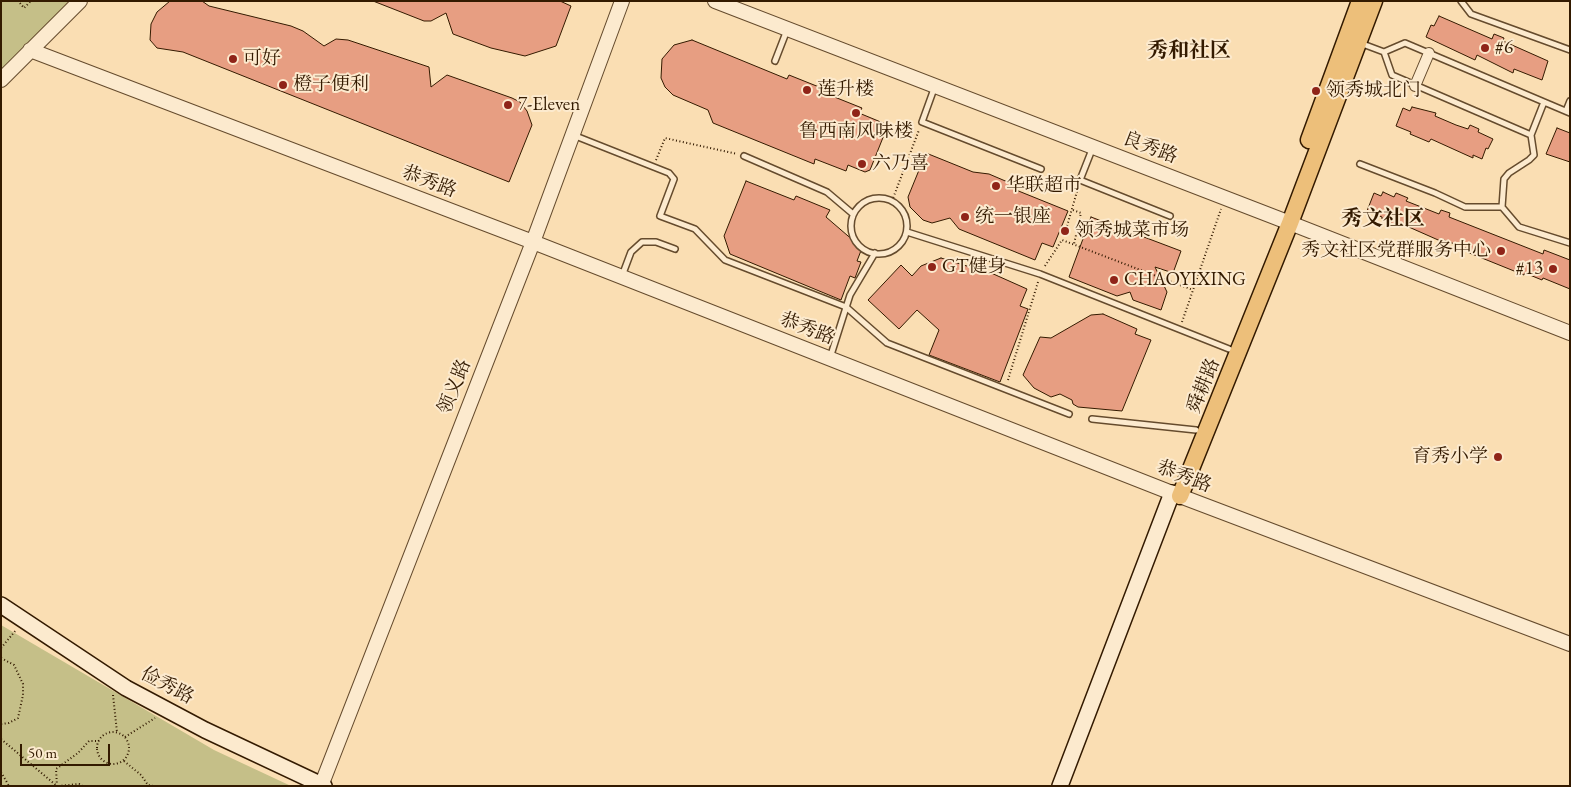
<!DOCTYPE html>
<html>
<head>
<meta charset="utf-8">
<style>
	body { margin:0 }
	#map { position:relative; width:1571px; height:787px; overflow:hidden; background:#fadeb3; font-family:"EB Garamond",serif }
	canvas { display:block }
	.frame { position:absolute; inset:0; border:2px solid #331a00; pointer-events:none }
	.scale { position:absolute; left:20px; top:744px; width:90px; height:22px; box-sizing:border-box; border:2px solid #331a00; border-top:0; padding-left:6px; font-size:15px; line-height:18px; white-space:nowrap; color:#331a00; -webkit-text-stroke:4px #fceace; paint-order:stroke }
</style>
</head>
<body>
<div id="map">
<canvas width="1571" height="787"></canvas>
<div class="frame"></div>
<div class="scale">50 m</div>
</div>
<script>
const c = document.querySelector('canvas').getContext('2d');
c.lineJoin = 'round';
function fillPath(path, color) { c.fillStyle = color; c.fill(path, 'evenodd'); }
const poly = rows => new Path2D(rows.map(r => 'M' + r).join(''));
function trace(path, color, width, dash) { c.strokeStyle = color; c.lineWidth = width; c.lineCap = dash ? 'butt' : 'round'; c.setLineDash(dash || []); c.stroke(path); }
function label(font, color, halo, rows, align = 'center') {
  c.font = font + ' "EB Garamond","Noto Serif SC",serif'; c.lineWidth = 4; c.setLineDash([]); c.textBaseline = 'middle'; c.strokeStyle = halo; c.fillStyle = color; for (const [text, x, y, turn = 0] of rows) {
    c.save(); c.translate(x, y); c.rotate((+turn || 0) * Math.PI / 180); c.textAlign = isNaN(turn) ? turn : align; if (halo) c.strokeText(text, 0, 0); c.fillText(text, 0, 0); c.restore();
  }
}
fillPath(poly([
	[1,1,69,1,1,72],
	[1,625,214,750,291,786,1,786]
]), '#c5bf88');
const building = poly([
	[170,1,202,1,209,6,291,26,303,31,324,46,336,39,348,40,429,67,431,87,447,75,512,98,520,102,527,111,532,125,509,182,183,52,157,48,150,40,151,24,157,12,170,1],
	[373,1,560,1,571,6,556,46,525,56,491,48,453,34,446,13,431,21,424,21,373,1],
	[1439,16,1492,39,1494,34,1504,38,1503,41,1548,61,1542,80,1514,69,1513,73,1477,55,1475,60,1426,37,1431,25,1434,26,1439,16],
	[692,40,787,79,789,75,834,93,832,96,862,108,859,113,888,125,870,170,865,172,848,165,846,171,815,159,814,164,713,123,708,110,673,95,665,87,661,78,662,59,674,45,692,40],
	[1412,107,1436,113,1435,116,1456,125,1468,129,1470,125,1479,129,1478,132,1493,139,1488,149,1486,148,1482,159,1473,155,1473,158,1431,139,1429,142,1410,134,1411,132,1396,126,1403,108,1410,111,1412,107],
	[1557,128,1570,133,1570,162,1546,154,1557,128],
	[926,153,973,172,989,174,1017,186,1016,190,1068,211,1053,247,1042,243,1035,260,959,229,950,218,932,223,923,220,910,207,908,197,926,153],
	[746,181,794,200,796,196,830,210,826,217,862,248,857,261,861,262,855,278,850,276,841,300,730,254,724,236,746,181],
	[1383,192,1394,197,1396,193,1408,198,1406,201,1439,214,1441,210,1450,213,1449,217,1543,254,1544,250,1570,260,1570,289,1543,278,1542,280,1525,273,1524,275,1467,252,1468,249,1444,240,1445,243,1402,224,1400,227,1382,219,1382,217,1367,211,1374,193,1381,196,1383,192],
	[1091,217,1181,251,1173,273,1155,267,1167,292,1161,310,1133,300,1130,292,1117,296,1069,277,1091,217],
	[941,258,970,267,971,264,1027,289,1020,306,1028,309,1000,382,929,355,939,330,917,310,899,329,868,300,901,265,912,276,921,266,941,258],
	[1103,314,1137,329,1135,334,1151,340,1122,411,1078,407,1073,404,1072,400,1060,394,1051,397,1034,388,1023,375,1040,337,1051,338,1091,315,1103,314]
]);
fillPath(building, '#e79e82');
trace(building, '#331a00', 1);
const service = poly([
	[1461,1,1471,14,1570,50],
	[1360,43,1384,52,1405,43,1544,102],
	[1384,52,1392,75,1531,135],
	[775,61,787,30],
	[935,86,922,122,1041,169],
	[1566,111,1570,101],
	[1570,113,1544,102,1531,135,1534,155,1529,160,1509,173,1504,179,1502,207,1519,227,1570,243],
	[573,135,669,173,674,179,660,216,695,229,725,260,846,307,887,343,1069,414],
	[1093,147,1080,180,1170,216],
	[744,156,827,192,853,214],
	[1360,164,1435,193,1465,207,1502,207],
	'851 226a28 28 0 1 1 56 0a28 28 0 1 1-56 0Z',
	[907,232,1040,274,1229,349],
	[622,276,631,252,642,242,656,242,675,249],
	[830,358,850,295,875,253],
	[1092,419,1196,430]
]);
const minor = poly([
	[1415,86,1429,53]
]);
const tertiary = poly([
	[715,1,1290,223,1570,333],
	[30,50,533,242,1172,493,1570,644],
	[1,80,80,1],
	[321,786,533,242,622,1]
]);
const secondary = poly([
	[1,605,126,688,205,730,324,786],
	[1060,786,1172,493]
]);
const primary = poly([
	[1309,140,1360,1],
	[1180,496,1290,223,1374,1]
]);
trace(service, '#654b2d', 8);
trace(minor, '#654b2d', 12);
trace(tertiary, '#654b2d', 16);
trace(secondary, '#331a00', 18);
trace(primary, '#331a00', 19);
trace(poly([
	[20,3,24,8,31,1],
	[656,160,665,138,737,154],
	[892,201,919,130],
	[1073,210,1081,213,1074,244],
	[1067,226,1078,188],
	[1045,266,1062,240,1193,290],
	[1182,322,1221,209],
	[1008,380,1038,282],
	[1,648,16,630],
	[1,658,14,665,23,684,23,695,18,718,9,723,1,724],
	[113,695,117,732],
	'97 748a16 16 0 1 1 32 0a16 16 0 1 1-32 0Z',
	[125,737,155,718],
	[1,739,57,786],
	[124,761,141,775,148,785,153,786],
	[1,772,9,786],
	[57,786,56,769,78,753,89,741,99,741],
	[58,786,79,784,83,786],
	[167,786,181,786]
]), '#331a00', 2, [1, 2.5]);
trace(service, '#fceace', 5);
trace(minor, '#fceace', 10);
trace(tertiary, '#fceace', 14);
trace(secondary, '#fceace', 15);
trace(primary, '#edbf7a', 16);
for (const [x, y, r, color] of [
	[1485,48,5,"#8f2418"],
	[233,59,5,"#8f2418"],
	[283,85,5,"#8f2418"],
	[807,90,5,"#8f2418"],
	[1316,91,5,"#8f2418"],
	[508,105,5,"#8f2418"],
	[856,113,5,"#8f2418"],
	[862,164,5,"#8f2418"],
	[996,186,5,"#8f2418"],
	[965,217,5,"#8f2418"],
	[1065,231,5,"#8f2418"],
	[1501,251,5,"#8f2418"],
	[932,267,5,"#8f2418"],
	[1553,269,5,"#8f2418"],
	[1114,280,5,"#8f2418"],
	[1498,457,5,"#8f2418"]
]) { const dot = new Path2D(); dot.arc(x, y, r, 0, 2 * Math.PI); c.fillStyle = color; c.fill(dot); trace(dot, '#fceace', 2); }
label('19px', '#331a00', '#fceace', [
	["#6",1495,48],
	["可好",243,59],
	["橙子便利",293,85],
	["莲升楼",817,90],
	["领秀城北门",1326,91],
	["7-Eleven",518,105],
	["鲁西南风味楼",856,132,"center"],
	["六乃喜",872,164],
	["华联超市",1006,186],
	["统一银座",975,217],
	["领秀城菜市场",1075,231],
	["秀文社区党群服务中心",1491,251,"right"],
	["GT健身",942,267],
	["#13",1543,269,"right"],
	["CHAOYIXING",1124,280],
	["育秀小学",1488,457,"right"]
], 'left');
label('19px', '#331a00', '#fceace', [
	["良秀路",1150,148,21],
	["恭秀路",429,182,21],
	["恭秀路",807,329,21],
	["舜耕路",1204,386,-68],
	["领义路",455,387,-68],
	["恭秀路",1184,477,21],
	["俭秀路",167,686,28]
]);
label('bold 21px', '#331a00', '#fceace', [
	["秀和社区",1189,51],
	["秀文社区",1383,219]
]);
</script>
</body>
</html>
